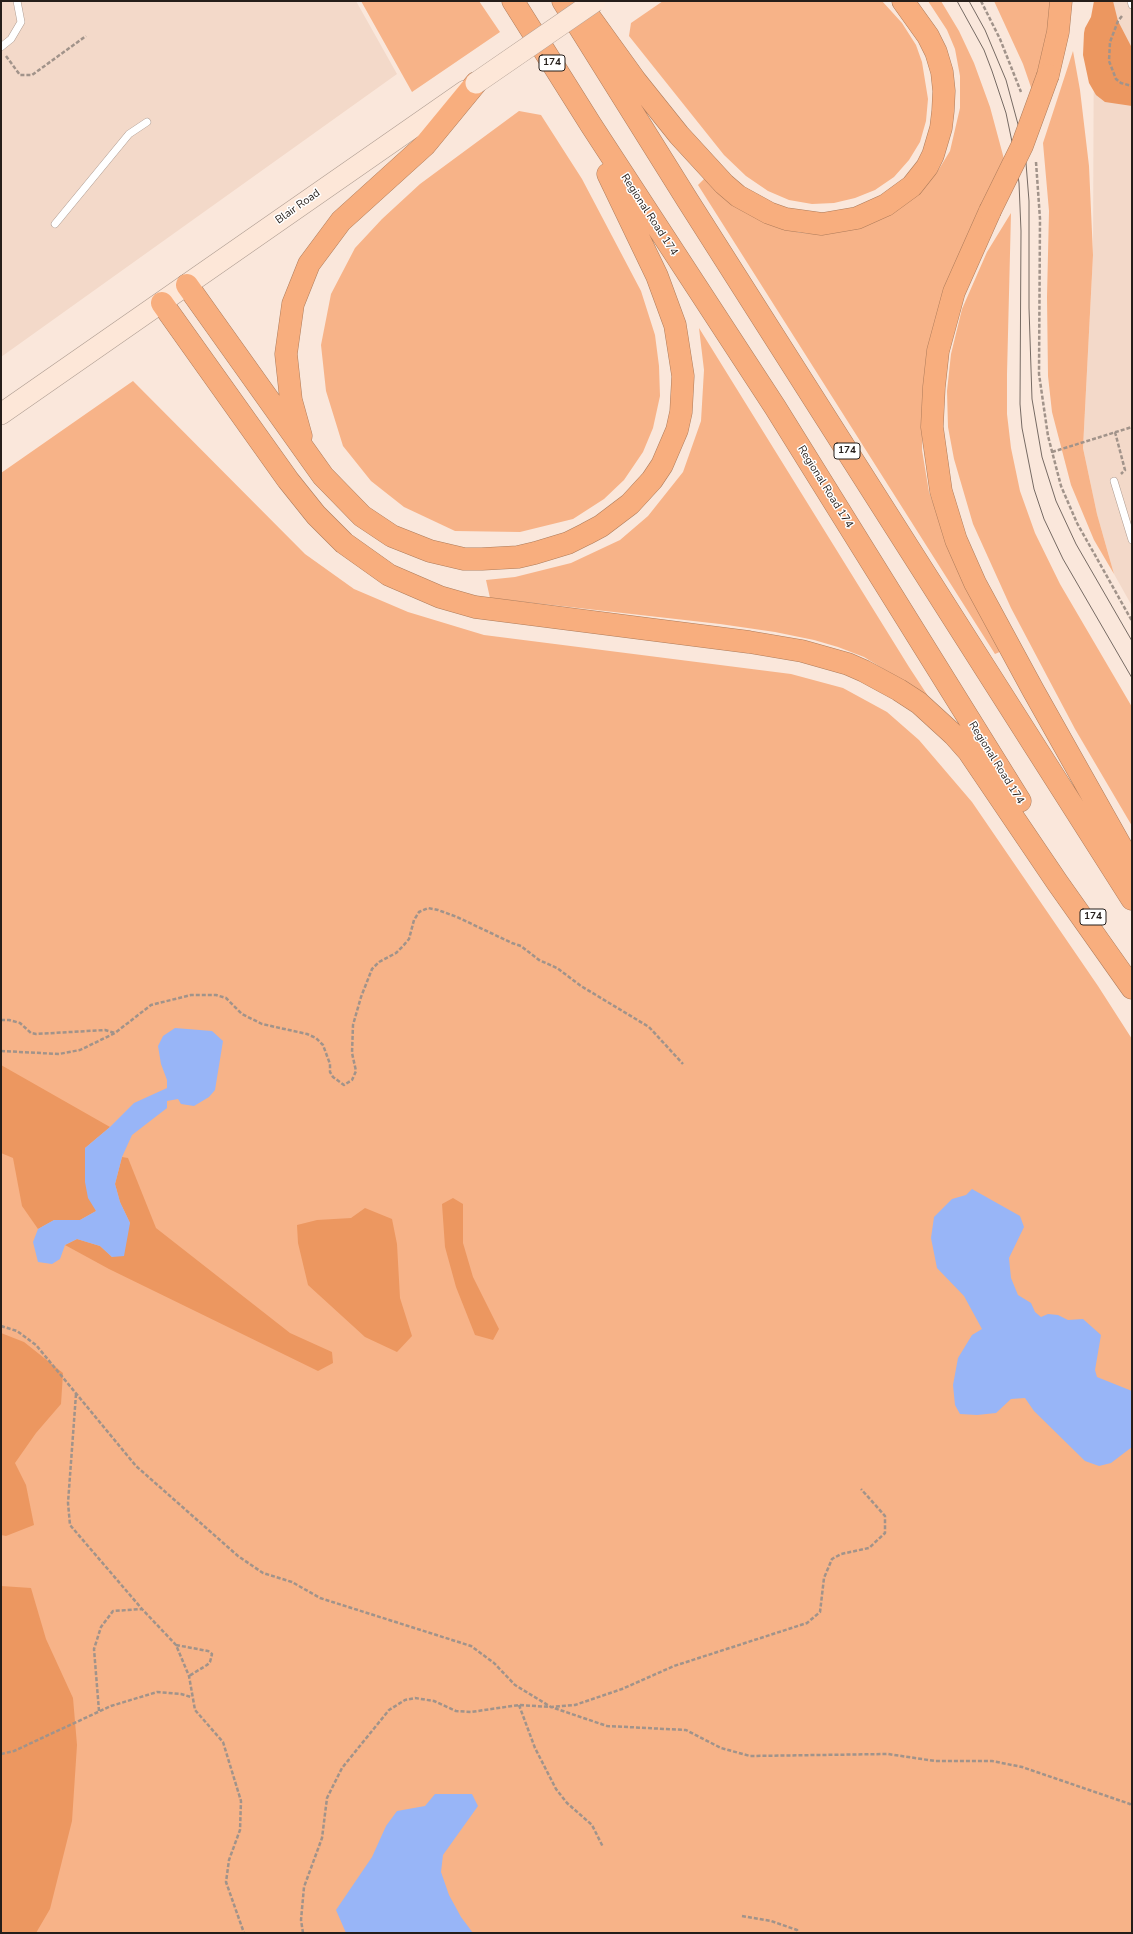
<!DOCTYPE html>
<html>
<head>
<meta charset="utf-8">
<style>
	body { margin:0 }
	#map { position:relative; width:1133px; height:1934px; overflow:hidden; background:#fae7db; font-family:"Nunito Sans",sans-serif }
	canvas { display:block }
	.frame { position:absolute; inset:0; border:2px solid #251e1a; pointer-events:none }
</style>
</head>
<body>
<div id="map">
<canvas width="1133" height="1934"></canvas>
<div class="frame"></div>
</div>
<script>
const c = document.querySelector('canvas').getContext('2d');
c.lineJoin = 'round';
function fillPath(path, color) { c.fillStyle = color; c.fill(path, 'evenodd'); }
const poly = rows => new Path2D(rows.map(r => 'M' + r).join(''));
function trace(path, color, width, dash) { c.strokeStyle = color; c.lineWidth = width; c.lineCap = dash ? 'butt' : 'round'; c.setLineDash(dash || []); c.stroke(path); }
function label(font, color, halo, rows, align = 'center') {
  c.font = font + ' "Nunito Sans",sans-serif'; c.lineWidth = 3; c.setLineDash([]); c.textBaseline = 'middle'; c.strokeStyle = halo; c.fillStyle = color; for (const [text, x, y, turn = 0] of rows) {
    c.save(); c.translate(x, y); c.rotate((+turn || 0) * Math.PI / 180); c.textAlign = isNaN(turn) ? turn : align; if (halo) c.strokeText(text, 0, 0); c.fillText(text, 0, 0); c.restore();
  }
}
fillPath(poly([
	[1,1,356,1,397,74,1,357],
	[1094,1,1132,1,1132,606,1114,574,1097,514,1083,448,1093,255]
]), '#f3d9c9');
fillPath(poly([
	[361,1,479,1,500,32,412,92],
	[663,1,882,1,902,23,916,45,922,62,928,99,926,121,920,142,909,160,894,177,875,190,855,198,834,203,812,204,789,200,768,191,746,176,724,155,629,36,631,23],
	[928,1,941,1,959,31,974,63,990,107,1004,159,950,275,934,324,924,388,922,450,929,492,951,551,1004,650,995,654,698,185,706,177,784,229,801,233,820,234,924,188,939,169,950,151,960,108,960,76,955,49,947,30],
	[994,1,1052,1,1052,17,1034,96,1023,64],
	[1073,51,1080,90,1089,166,1093,255,1083,448,1097,514,1114,574,1094,540,1071,485,1052,412,1048,376,1047,297,1049,211,1043,143],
	[519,111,541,115,582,179,641,291,655,335,659,366,660,396,653,428,643,452,624,480,604,499,573,519,520,532,455,531,404,507,371,481,343,446,326,391,321,345,331,294,355,248,382,219,420,184],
	[1011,213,1007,374,1007,414,1011,448,1020,491,1035,533,1060,584,1132,707,1132,826,1075,729,1011,608,973,524,954,459,948,427,947,391,951,354,962,309,987,252],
	[699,328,909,667,928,696,864,657,838,647,814,640,775,632,720,624,490,598,486,580,515,577,571,563,620,540,648,516,683,472,701,421,704,370],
	[133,381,305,554,354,589,408,612,484,635,791,674,843,688,887,712,919,740,972,802,1098,986,1132,1039,1132,1933,1,1933,1,473]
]), '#f7b388');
fillPath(poly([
	[1094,1,1113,1,1118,21,1132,48,1132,106,1105,102,1096,95,1089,83,1083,55,1084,33,1085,28,1091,17],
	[1,1065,110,1127,85,1148,86,1165,96,1211,80,1220,54,1220,38,1229,22,1206,13,1158,1,1153],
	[122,1157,128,1158,156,1228,290,1333,332,1352,333,1363,318,1371,109,1269,65,1245,77,1239,100,1246,112,1257,130,1223,120,1202,115,1184],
	[453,1198,463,1204,463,1243,473,1277,499,1329,493,1340,475,1335,456,1287,445,1247,442,1204],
	[365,1208,392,1219,397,1244,400,1298,412,1336,397,1352,365,1337,308,1285,298,1243,297,1225,317,1220,351,1218],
	[1,1333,24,1342,63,1373,61,1404,36,1433,15,1463,26,1485,34,1525,6,1536,1,1535],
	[1,1586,31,1588,46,1639,73,1698,77,1745,72,1821,50,1909,36,1933,1,1933]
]), '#ec9760');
fillPath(poly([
	[175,1028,212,1031,223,1041,215,1090,209,1097,194,1106,181,1104,178,1099,167,1101,167,1108,132,1135,122,1157,115,1184,120,1202,130,1223,124,1256,112,1257,100,1246,77,1239,65,1245,60,1259,52,1264,38,1262,33,1242,38,1229,54,1220,80,1220,96,1211,88,1198,85,1182,85,1148,110,1127,134,1103,167,1088,167,1080,161,1064,158,1046,163,1036],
	[972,1189,1020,1216,1024,1227,1009,1258,1011,1278,1018,1295,1031,1303,1035,1312,1041,1317,1048,1314,1058,1315,1068,1320,1083,1319,1101,1335,1095,1370,1097,1377,1132,1391,1132,1447,1111,1463,1099,1466,1085,1461,1034,1411,1025,1398,1011,1399,996,1413,977,1415,960,1414,955,1405,953,1385,958,1358,972,1335,982,1329,964,1296,937,1268,931,1238,934,1217,952,1199,966,1195],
	[435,1794,472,1794,478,1806,443,1855,441,1872,449,1895,461,1917,473,1933,346,1933,336,1910,372,1857,386,1826,397,1811,425,1806]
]), '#98b5f7');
const service = poly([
	[1131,1,1132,5],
	[1,47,11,39,21,22,17,1],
	[55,224,129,134,147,122],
	[1114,481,1132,540]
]);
const secondary = poly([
	[1,414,465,91]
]);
const motorway = poly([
	[513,1,591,125,775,407,1020,801],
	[563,1,688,201,1132,899],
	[581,5,635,80,679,135,724,184,738,196,769,213,786,219,822,224,857,218,886,205,912,186,927,167,933,155,941,128,943,111,944,91,942,72,936,52,928,36,903,1],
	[1048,75,1058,32,1061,1],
	[990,211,954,292,938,351,934,387,932,427,941,491,956,540,975,583,1033,690,1132,866],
	[187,285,323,476,362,516,392,536,430,551,464,559,482,559,518,557,535,553,568,543,586,534,601,526,630,504,652,480,662,465,677,430,681,412,683,376,675,325,657,276,608,174],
	[162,303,288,480,316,515,344,543,389,575,440,597,475,607,749,642,802,651,848,664,864,671,899,690,919,703,954,735,969,752,1057,882,1132,988],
	[301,436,291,400,286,354,293,304,309,264,341,221,425,145,476,83]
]);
trace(service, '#af9d92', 8);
trace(secondary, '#af9d92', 22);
trace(motorway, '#ae7c5b', 23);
trace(poly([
	[981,1,1000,39,1021,92],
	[1122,16,1118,21,1110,42,1109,61,1116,79,1121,83,1132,86],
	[6,56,20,75,32,75,86,36],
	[1036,162,1040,219,1039,374,1048,436,1061,486,1077,523,1132,621],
	[1115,432,1125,470,1121,474],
	[1052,452,1132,427],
	[1,1020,9,1020,20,1023,31,1033,36,1034,105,1030,115,1033],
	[1,1051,59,1054,80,1050,115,1033,151,1005,191,995,216,995,226,998,242,1014,262,1024,307,1034,316,1038,323,1045,330,1064,330,1072,333,1077,344,1085,352,1080,356,1071,352,1053,353,1025,361,997,372,969,379,962,396,953,403,946,409,939,414,920,419,912,428,908,438,910,457,917,512,943,521,946,539,960,557,968,581,986,649,1027,683,1064],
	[1,1326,17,1331,36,1345,136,1466,238,1556,263,1573,292,1582,320,1598,471,1646,494,1663,515,1685,551,1707,607,1726,686,1730,721,1748,750,1756,888,1754,935,1761,992,1761,1022,1767,1130,1804,1132,1806],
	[76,1394,68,1503,70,1525,142,1609,176,1645,189,1676,195,1710,223,1742,241,1801,240,1830,229,1860,226,1882,244,1933],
	[176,1645,208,1651,212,1654,210,1662,207,1665,189,1676],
	[519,1705,535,1748,556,1789,567,1803,592,1825,603,1847],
	[99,1711,94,1649,101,1627,113,1611,142,1609],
	[1,1754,14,1751,111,1706,157,1692,181,1694,191,1697],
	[742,1916,771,1921,797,1930,799,1933],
	[303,1933,301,1920,304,1887,322,1838,327,1798,342,1768,389,1710,405,1700,415,1698,434,1701,456,1711,471,1712,519,1705,551,1707,575,1705,622,1689,674,1666,807,1623,820,1612,824,1578,832,1559,841,1554,869,1548,885,1533,885,1516,861,1489]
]), '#a1938a', 2.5, [4, 2]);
trace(service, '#fff', 7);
trace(secondary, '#fde7d8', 21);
trace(motorway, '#f8ae7e', 22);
trace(poly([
	[957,1,984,50,992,71,1006,113,1016,161,1019,183,1021,231,1020,404,1022,428,1034,489,1044,519,1063,559,1132,678],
	[969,1,985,30,1006,80,1019,128,1026,163,1029,201,1029,308,1032,399,1042,457,1056,501,1076,544,1132,641]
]), '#766a63', 1);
const secondaryBridge = poly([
	[476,83,595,1]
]);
const motorwayBridge = poly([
	[990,211,1022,146,1048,75]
]);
trace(secondaryBridge, '#af9d92', 22, []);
trace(motorwayBridge, '#ae7c5b', 23, []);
trace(secondaryBridge, '#fde7d8', 21);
trace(motorwayBridge, '#f8ae7e', 22);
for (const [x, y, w] of [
	[552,63,26],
	[847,451,26],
	[1093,917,26]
]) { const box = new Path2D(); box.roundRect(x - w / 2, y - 8, w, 16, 3); c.fillStyle = '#fff'; c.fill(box); trace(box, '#251e1a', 1); }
label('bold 10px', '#251e1a', null, [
	["174",552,63],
	["174",847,451],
	["174",1093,917]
]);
label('11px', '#251e1a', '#fff', [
	["Blair Road",298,207,-35],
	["Regional Road 174",649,215,57],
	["Regional Road 174",825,487,58],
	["Regional Road 174",996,763,58]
]);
</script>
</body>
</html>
